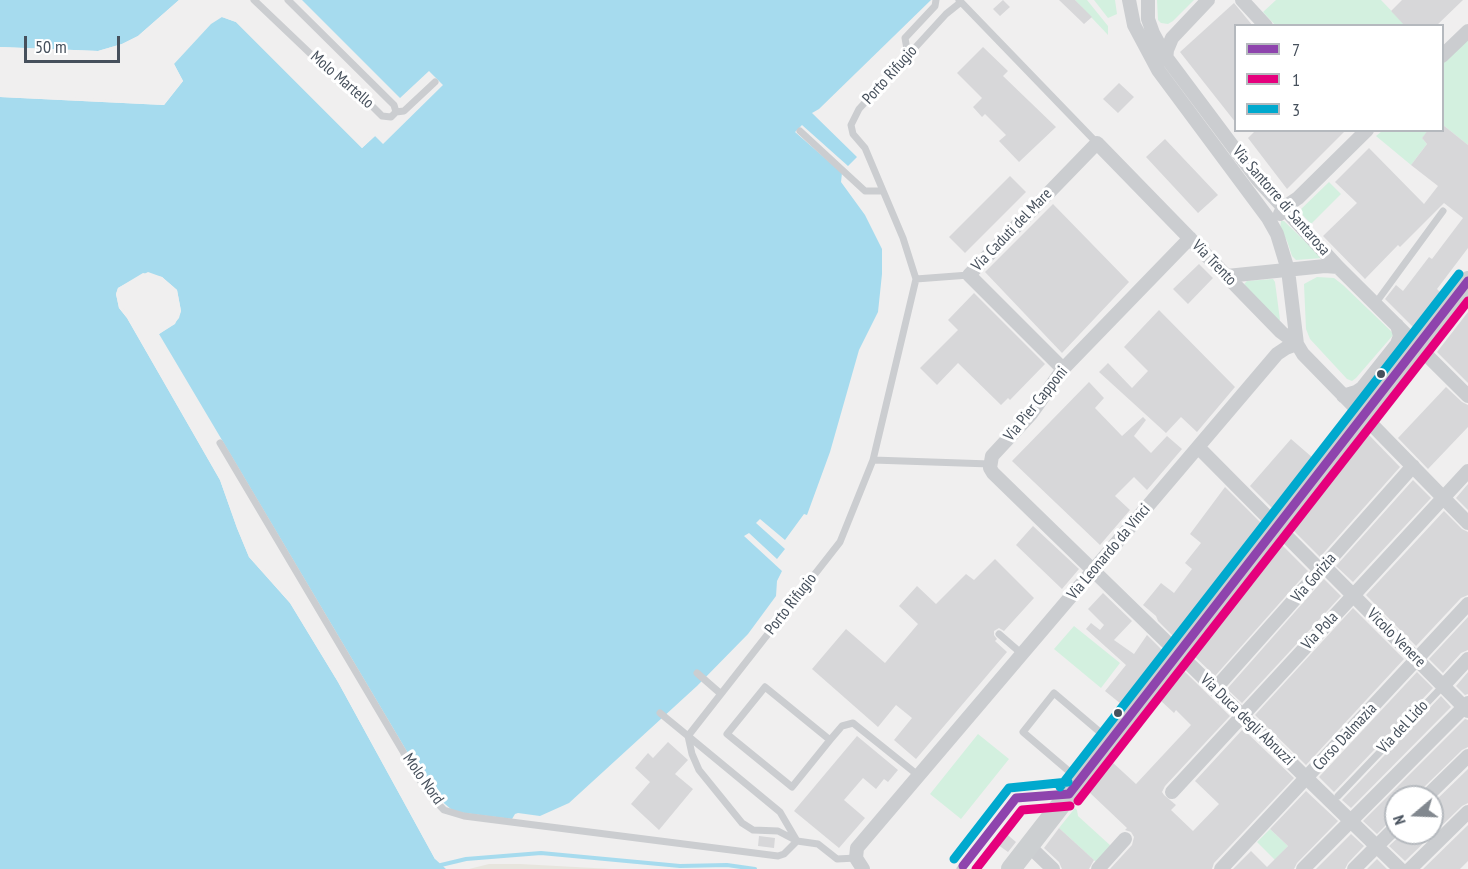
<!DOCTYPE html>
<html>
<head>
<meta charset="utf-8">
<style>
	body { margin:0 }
	#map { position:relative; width:1468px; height:869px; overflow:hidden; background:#f0efef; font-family:"PT Sans Narrow",sans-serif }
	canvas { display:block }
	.legend { position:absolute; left:1234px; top:24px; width:210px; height:108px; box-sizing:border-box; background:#fff; border:2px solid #b5b9be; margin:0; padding:8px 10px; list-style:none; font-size:18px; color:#46505c }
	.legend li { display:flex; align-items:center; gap:12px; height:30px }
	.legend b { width:30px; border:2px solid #b5b9be }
	.north { position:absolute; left:1384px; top:785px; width:60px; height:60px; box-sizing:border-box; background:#fff; border:2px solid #b5b9be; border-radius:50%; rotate:251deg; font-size:16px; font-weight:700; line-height:24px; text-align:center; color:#46505c }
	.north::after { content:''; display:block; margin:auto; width:21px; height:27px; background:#82888f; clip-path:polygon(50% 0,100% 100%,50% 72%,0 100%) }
	.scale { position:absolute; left:24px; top:36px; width:96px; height:27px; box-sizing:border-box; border:3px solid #46505c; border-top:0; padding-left:8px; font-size:18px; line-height:21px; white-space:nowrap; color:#46505c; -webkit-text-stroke:4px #fff; paint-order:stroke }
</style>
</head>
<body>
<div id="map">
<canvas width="1468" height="869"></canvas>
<ul class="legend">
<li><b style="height:8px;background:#8e44ad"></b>7</li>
<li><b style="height:8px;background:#e5007d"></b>1</li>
<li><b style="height:8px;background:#00a9ce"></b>3</li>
</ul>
<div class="north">N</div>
<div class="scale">50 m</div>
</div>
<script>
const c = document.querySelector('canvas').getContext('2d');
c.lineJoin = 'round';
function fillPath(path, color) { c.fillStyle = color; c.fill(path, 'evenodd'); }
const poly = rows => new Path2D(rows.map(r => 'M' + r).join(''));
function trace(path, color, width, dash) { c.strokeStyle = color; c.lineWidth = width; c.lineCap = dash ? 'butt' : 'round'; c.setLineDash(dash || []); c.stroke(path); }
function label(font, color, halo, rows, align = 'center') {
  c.font = font + ' "PT Sans Narrow",sans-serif'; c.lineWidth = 6; c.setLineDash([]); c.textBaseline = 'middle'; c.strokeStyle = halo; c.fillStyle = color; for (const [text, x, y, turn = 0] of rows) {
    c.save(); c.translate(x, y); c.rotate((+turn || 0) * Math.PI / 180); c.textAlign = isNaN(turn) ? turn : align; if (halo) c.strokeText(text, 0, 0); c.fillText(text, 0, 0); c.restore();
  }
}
fillPath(poly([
	[1075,0,1087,0,1108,26,1108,35],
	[1094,0,1115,0,1117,14,1108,18],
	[1157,0,1194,0,1173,21,1168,24,1161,23,1158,20],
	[1276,0,1381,0,1405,25,1275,25,1263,12],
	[1468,31,1468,145,1443,125,1442,56],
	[1382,131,1428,131,1422,138,1427,144,1411,165,1376,136],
	[1329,182,1341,194,1311,224,1299,211],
	[1281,221,1284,221,1322,258,1296,260,1292,256,1287,241,1280,229],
	[1317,277,1334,278,1343,285,1394,334,1356,378,1352,381,1347,379,1310,339,1306,329,1304,284],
	[1273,279,1275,282,1280,320,1277,322,1244,284,1247,281],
	[1074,626,1120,663,1101,688,1054,649],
	[978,734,1009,759,961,819,930,794],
	[1075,808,1077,810,1078,816,1111,846,1096,862,1059,828],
	[1270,829,1288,846,1275,860,1257,842]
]), '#d3f0df');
fillPath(poly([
	[489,864,520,864,612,869,469,869]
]), '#e7e5de');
fillPath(poly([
	[0,0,179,0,138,36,122,44,98,51,0,47],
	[302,0,931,0,819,109,812,113,857,157,848,166,802,125,795,132,842,173,841,182,865,215,882,249,882,274,878,312,859,350,830,452,807,515,804,514,785,540,760,519,756,523,785,549,777,559,749,533,744,536,782,571,777,581,776,596,748,634,697,686,569,803,540,816,518,813,515,814,512,819,464,813,452,810,431,792,159,334,174,324,179,318,181,311,177,290,162,277,143,273,118,288,116,294,119,308,127,318,220,480,237,528,249,557,290,603,338,682,435,859,446,869,0,869,0,97,164,105,183,81,174,64,211,24,222,17,236,22,362,148,375,136,383,144,443,85,429,71,400,98]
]), '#a6dbee');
fillPath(poly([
	[179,0,182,0,181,2,140,38,124,47,99,54,0,50,0,47,98,51,122,44,138,36],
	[222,14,238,20,362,144,373,134,375,136,362,148,236,22,222,17],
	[174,64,183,81,164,105,0,97,0,94,163,102,179,80,172,66],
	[148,272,162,277,177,290,181,311,175,324,159,334,157,332,172,322,178,311,174,292,161,279,153,276,144,276,121,290,119,300,122,307,129,316,223,479,239,527,252,555,293,601,340,681,438,858,435,859,338,682,290,603,249,557,237,528,220,480,127,318,119,308,116,294,118,288]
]), '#f0efef');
trace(poly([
	[441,865,466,859,541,853,680,866,727,865,755,869]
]), '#a6dbee', 4);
fillPath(poly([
	[1003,0,1010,7,1000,16,993,9],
	[1059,0,1075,0,1092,17,1084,24],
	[1402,0,1463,0,1436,26,1405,26,1391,11],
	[1234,3,1253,26,1236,26,1236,123,1180,52],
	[983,47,1008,71,1003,76,1056,127,1019,162,999,141,1006,135,985,114,982,117,973,107,982,98,957,73],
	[1119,83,1134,97,1118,113,1103,99],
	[1443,125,1468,145,1468,248,1437,289,1440,292,1414,328,1385,299,1396,285,1403,291,1429,257,1432,259,1463,218,1444,203,1400,247,1398,245,1365,279,1323,236,1357,203,1335,182,1369,148,1424,204,1438,186,1411,165,1427,144,1422,138,1428,130,1443,130],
	[1256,130,1346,130,1287,189,1248,138],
	[1165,139,1218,195,1198,213,1146,157],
	[1010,176,1026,192,965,253,949,237],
	[1053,204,1129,282,1062,353,985,272],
	[1199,264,1213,278,1188,304,1173,289],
	[974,293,1045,364,1010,400,1008,398,1001,405,958,363,937,385,920,368,958,330,948,320],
	[1159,310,1235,387,1197,432,1181,417,1166,433,1099,372,1108,363,1132,388,1148,371,1124,347],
	[1468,312,1468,383,1437,352],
	[1089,382,1104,398,1095,408,1122,436,1143,417,1146,420,1134,436,1151,453,1167,436,1182,449,1147,490,1134,477,1115,496,1130,510,1100,545,1012,461],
	[1446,387,1462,402,1468,405,1468,427,1428,469,1398,438],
	[1369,435,1400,467,1320,557,1293,530],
	[1291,439,1313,458,1273,509,1250,486],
	[1413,480,1431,498,1353,582,1336,566],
	[1468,484,1468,510,1456,498],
	[1225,487,1262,524,1174,637,1158,621,1156,616,1143,605,1161,583,1174,593,1192,569,1185,563,1201,543,1190,534],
	[1444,511,1462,529,1468,532,1468,595,1461,598,1416,646,1366,595],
	[1033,526,1079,569,1062,589,1016,545],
	[1282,545,1308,571,1215,676,1194,656],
	[995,559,1034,598,1004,631,999,628,994,631,994,635,997,639,995,641,1007,652,916,759,894,740,912,718,896,705,878,727,812,669,846,629,885,663,918,624,899,606,917,586,936,604,966,574,974,580],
	[1324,579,1341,596,1242,703,1227,689],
	[1103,593,1132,621,1114,640,1134,654,1147,635,1163,651,1121,704,1105,691,1126,665,1086,629,1091,623,1100,630,1104,625,1088,609],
	[1353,608,1404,659,1306,765,1255,715],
	[1468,617,1468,650,1461,653,1443,673,1429,659],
	[1183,670,1230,716,1165,786,1162,792,1164,795,1176,805,1171,810,1193,831,1219,804,1195,781,1243,729,1294,778,1214,863,1212,869,1110,869,1132,845,1134,837,1131,832,1125,830,1127,828,1088,791,1111,761,1136,784,1191,725,1176,710,1174,713,1160,700],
	[1417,672,1433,688,1334,792,1319,777],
	[1468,672,1468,694,1465,695,1456,686],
	[1441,696,1451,707,1351,808,1342,800],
	[1465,719,1468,720,1468,747,1462,750,1420,791,1417,797,1396,797,1396,818,1390,821,1377,834,1363,821],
	[857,736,898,770,888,782,884,779,876,789,863,778,844,800,865,818,839,848,794,811],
	[668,742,688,760,675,774,693,789,659,830,631,804,650,782,635,768,648,753,653,758],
	[1468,769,1468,803,1462,806,1405,861,1389,846,1403,833,1432,833,1432,804],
	[1306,791,1338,821,1297,863,1294,869,1233,869,1251,851,1267,867,1288,846,1270,829],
	[1468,825,1468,861,1460,869,1423,869],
	[1059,828,1094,860,1089,869,1062,869,1059,862,1044,848],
	[1003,831,1016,842,1008,852,994,842],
	[1351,834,1364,846,1348,863,1345,869,1316,869],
	[759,836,775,838,774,848,758,846],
	[1377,859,1387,869,1367,869]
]), '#d7d7d9');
trace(poly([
	[254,0,317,60,350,84,382,116,391,117,396,112],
	[288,0,394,105,396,112],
	[959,0,1097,143],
	[908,55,905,38,935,6,936,0],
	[396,112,404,111,435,82],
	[800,131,865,191,883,191],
	[916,279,969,275],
	[1375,304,1443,211],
	[220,443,427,792,444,810,464,816,778,856,784,854,797,841,818,844,837,859,856,858],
	[873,460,990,464],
	[999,634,1022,654],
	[697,673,721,694],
	[765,687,830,740,792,787,727,734,765,687],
	[660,713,688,736,840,542,873,460,916,279,903,238,865,148,853,134,851,125,859,109,946,14,961,2],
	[688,736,780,812,797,841,778,831,753,830,742,823,699,770,692,754,688,736],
	[830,740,842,726,853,723,919,776],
	[1078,779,1023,732,1054,693,1108,739],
	[1338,796,1443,686],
	[960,869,1016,798,1064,794]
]), '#cbcdd0', 7);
trace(poly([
	[1129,0,1134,25,1158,70,1268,218,1277,234,1288,270,1297,344],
	[1148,0,1148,19,1153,33,1166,57,1258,180,1338,267,1468,396],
	[1242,0,1266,26],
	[1442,56,1468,31],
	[1166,60,1167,50,1172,38,1208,0],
	[1280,214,1283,208,1298,198,1367,130],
	[1190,238,1063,369,1031,414,992,456,990,468,993,473,1400,869],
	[1227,276,1325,266,1338,267],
	[1063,369,969,275,1097,143,1281,332,1297,344,1303,354,1468,523],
	[1343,396,1356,392,1362,388,1397,344,1400,336,1397,325],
	[1198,447,1320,570],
	[1324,566,1468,711],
	[1443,686,1468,659],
	[1215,689,1413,466],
	[1172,792,1468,471],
	[1426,797,1468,756],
	[1029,846,1053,869],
	[863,869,856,858,857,848,1277,354,1286,348,1297,344],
	[1098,869,1125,839],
	[1221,869,1468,604],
	[1303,869,1468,703],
	[1354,869,1396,827],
	[1410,869,1468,812]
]), '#cbcdd0', 14);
trace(poly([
	[1011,869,1468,281]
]), '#cccfd1', 20);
trace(poly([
	[1069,794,1468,281],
	[963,866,1016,798,1069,794]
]), '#8e44ad', 9);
trace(poly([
	[1078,801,1468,301],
	[976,869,1022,810,1070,806]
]), '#e5007d', 9);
trace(poly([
	[1060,787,1459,274],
	[954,859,1009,788,1068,782]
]), '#00a9ce', 9);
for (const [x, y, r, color] of [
	[1381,374,5,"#46505c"],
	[1118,713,5,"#46505c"]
]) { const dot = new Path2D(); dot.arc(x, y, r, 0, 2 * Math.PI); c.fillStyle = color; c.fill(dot); trace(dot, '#fff', 2); }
label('16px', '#46505c', '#fff', [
	["Porto Rifugio",890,75,-48],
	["Molo Martello",342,80,41],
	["Via Santorre di Santarosa",1281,201,49],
	["Via Caduti del Mare",1012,230,-46],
	["Via Trento",1214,263,46],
	["Via Pier Capponi",1036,404,-51],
	["Via Leonardo da Vinci",1109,552,-50],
	["Via Gorizia",1314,578,-49],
	["Porto Rifugio",791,604,-52],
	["Via Pola",1320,631,-47],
	["Vicolo Venere",1396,638,45],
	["Via Duca degli Abruzzi",1247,720,44],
	["Via del Lido",1403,727,-47],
	["Corso Dalmazia",1345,737,-47],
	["Molo Nord",423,779,55]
]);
</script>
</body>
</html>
